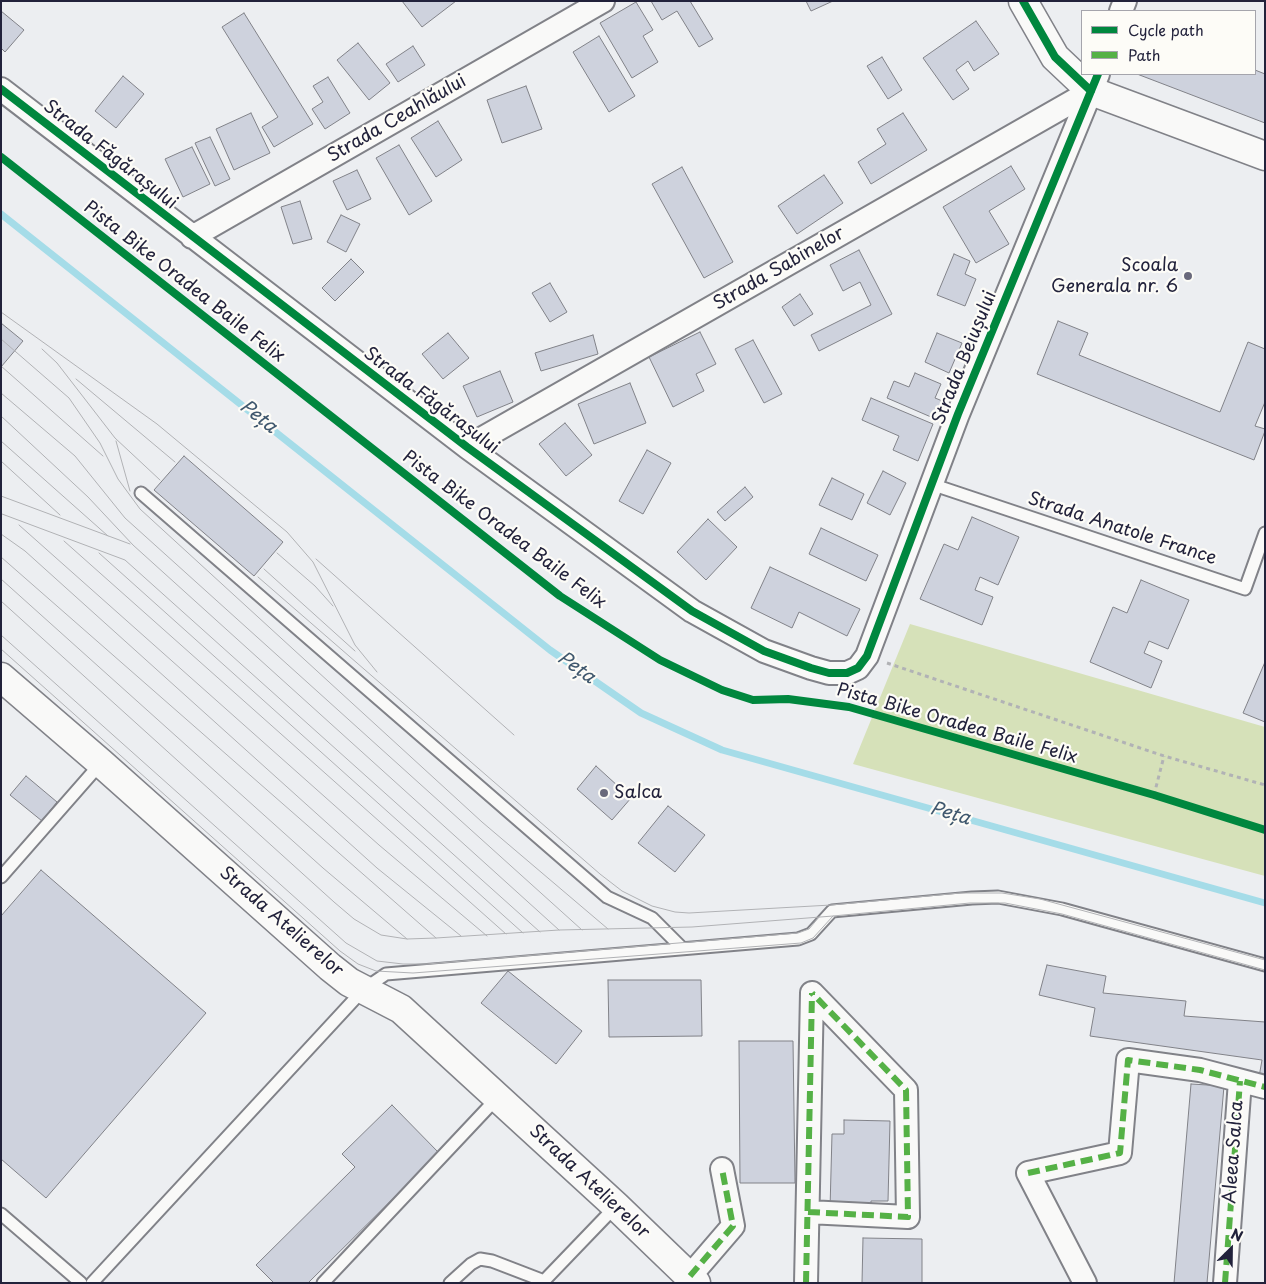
<!DOCTYPE html>
<html>
<head>
<meta charset="utf-8">
<style>
	body { margin:0 }
	#map { position:relative; width:1266px; height:1284px; overflow:hidden; background:#eceef1; font-family:"Playpen Sans",sans-serif }
	canvas { display:block }
	.frame { position:absolute; inset:0; border:2px solid #22223b; pointer-events:none }
	.legend { position:absolute; left:1081px; top:10px; width:175px; height:65px; box-sizing:border-box; background:#fdfcf7; border:1px solid #a5a5ac; margin:0; padding:6px 9px; list-style:none; font-size:15px; color:#22223b }
	.legend li { display:flex; align-items:center; gap:10px; height:25px }
	.legend b { width:25px; border:1px solid #a5a5ac }
	.north { position:absolute; left:1206px; top:1224px; width:50px; height:50px; -webkit-text-stroke:4px #fdfcf7; paint-order:stroke; rotate:23deg; font-size:14px; font-weight:700; line-height:20px; text-align:center; color:#22223b }
	.north::after { content:''; display:block; margin:auto; width:18px; height:22px; background:#22223b; clip-path:polygon(50% 0,100% 100%,50% 72%,0 100%) }
</style>
</head>
<body>
<div id="map">
<canvas width="1266" height="1284"></canvas>
<div class="frame"></div>
<ul class="legend">
<li><b style="height:6px;background:#00873e"></b>Cycle path</li>
<li><b style="height:6px;background:#55b146"></b>Path</li>
</ul>
<div class="north">N</div>
</div>
<script>
const c = document.querySelector('canvas').getContext('2d');
c.lineJoin = 'round';
function fillPath(path, color) { c.fillStyle = color; c.fill(path, 'evenodd'); }
const poly = rows => new Path2D(rows.map(r => 'M' + r).join(''));
function trace(path, color, width, dash) { c.strokeStyle = color; c.lineWidth = width; c.lineCap = dash ? 'butt' : 'round'; c.setLineDash(dash || []); c.stroke(path); }
function label(font, color, halo, rows, align = 'center') {
  c.font = font + ' "Playpen Sans",sans-serif'; c.lineWidth = 4.5; c.setLineDash([]); c.textBaseline = 'middle'; c.strokeStyle = halo; c.fillStyle = color; for (const [text, x, y, turn = 0] of rows) {
    c.save(); c.translate(x, y); c.rotate((+turn || 0) * Math.PI / 180); c.textAlign = isNaN(turn) ? turn : align; if (halo) c.strokeText(text, 0, 0); c.fillText(text, 0, 0); c.restore();
  }
}
fillPath(poly([
	[910,624,1265,727,1265,876,853,764]
]), '#d6e1b9');
trace(poly([
	[1,214,550,650,641,713,722,750,1265,903]
]), '#a5dce8', 7);
const building = poly([
	[402,1,456,1,422,27,402,1],
	[651,1,690,1,713,39,699,47,677,11,662,20,651,1],
	[806,1,833,1,811,11,806,1],
	[636,2,653,30,643,36,658,62,632,78,600,23,636,2],
	[1,11,24,30,5,52,1,48,1,11],
	[244,13,313,124,274,147,262,127,278,117,222,27,244,13],
	[976,21,999,54,974,71,968,61,956,70,969,89,953,100,923,58,976,21],
	[599,36,635,96,609,112,573,52,599,36],
	[358,43,390,83,369,100,337,60,358,43],
	[413,46,425,65,398,82,386,64,413,46],
	[882,57,902,90,888,99,867,66,882,57],
	[1255,70,1265,74,1265,123,1137,74,1255,74,1255,70],
	[123,76,144,94,116,128,95,111,123,76],
	[328,77,350,113,325,129,312,109,323,102,313,86,328,77],
	[526,86,542,129,502,143,487,100,526,86],
	[251,113,270,153,234,170,216,129,251,113],
	[903,113,927,150,871,184,858,162,886,144,877,129,903,113],
	[438,121,462,160,436,177,411,138,438,121],
	[210,137,230,179,215,186,195,143,210,137],
	[399,145,432,201,409,215,376,158,399,145],
	[192,147,210,184,183,197,165,159,192,147],
	[1011,166,1025,189,989,211,1009,244,976,263,943,207,1011,166],
	[682,167,733,262,704,278,652,184,682,167],
	[357,170,371,199,347,210,333,181,357,170],
	[824,175,843,203,797,234,778,206,824,175],
	[300,201,312,239,293,244,281,207,300,201],
	[341,215,360,224,346,252,327,242,341,215],
	[859,250,892,314,819,351,811,335,871,305,860,282,843,291,830,265,859,250],
	[954,254,970,261,965,274,976,279,965,306,937,295,954,254],
	[351,259,364,272,335,301,322,288,351,259],
	[550,283,567,312,550,322,532,293,550,283],
	[800,294,813,314,794,326,782,307,800,294],
	[1058,321,1088,333,1079,355,1220,412,1248,342,1265,349,1265,402,1255,426,1265,429,1265,431,1254,460,1037,374,1058,321],
	[1,323,23,341,1,367,1,323],
	[700,332,716,364,696,374,704,391,673,407,649,357,700,332],
	[448,333,469,358,443,379,422,354,448,333],
	[937,333,962,343,949,373,925,362,937,333],
	[593,335,598,354,541,371,535,353,593,335],
	[753,340,782,394,764,403,735,349,753,340],
	[500,371,513,402,477,417,463,386,500,371],
	[915,373,941,384,935,398,945,402,938,420,887,398,894,381,909,387,915,373],
	[630,383,646,423,594,444,578,404,630,383],
	[871,398,933,424,918,461,893,450,899,436,862,420,871,398],
	[565,423,592,455,566,476,539,444,565,423],
	[647,450,671,463,643,514,619,501,647,450],
	[184,456,283,542,254,576,154,490,184,456],
	[883,471,906,483,890,515,867,503,883,471],
	[832,478,864,494,852,520,819,505,832,478],
	[745,487,753,497,725,521,717,512,745,487],
	[972,517,1019,537,998,585,980,577,975,590,993,597,982,625,920,599,944,544,958,550,972,517],
	[708,519,737,547,706,580,677,552,708,519],
	[821,528,878,555,866,581,809,554,821,528],
	[770,567,860,609,847,636,799,612,792,628,751,608,770,567],
	[1141,580,1189,600,1168,649,1149,641,1144,653,1162,661,1151,688,1090,662,1113,607,1127,613,1141,580],
	[1265,662,1265,722,1243,713,1265,662],
	[596,766,631,798,612,820,577,789,596,766],
	[26,776,57,802,42,821,10,795,26,776],
	[668,806,705,835,675,872,638,843,668,806],
	[41,870,206,1013,46,1198,1,1159,1,916,41,870],
	[1047,965,1106,976,1103,993,1186,1001,1184,1016,1265,1022,1265,1078,1259,1077,1262,1060,1090,1036,1095,1008,1039,995,1047,965],
	[508,971,582,1031,556,1064,481,1003,508,971],
	[608,980,701,980,702,1036,609,1037,608,980],
	[739,1041,793,1041,795,1183,740,1183,739,1041],
	[1191,1084,1224,1086,1207,1283,1174,1283,1191,1084],
	[392,1105,439,1153,308,1283,274,1283,256,1265,355,1167,342,1154,392,1105],
	[844,1120,890,1121,888,1201,871,1201,871,1210,830,1209,832,1134,844,1134,844,1120],
	[863,1238,922,1239,922,1283,862,1283,863,1238]
]);
fillPath(building, '#ced2dd');
trace(building, '#818288', 1);
const lane = poly([
	[931,484,1245,589,1265,533],
	[141,493,607,897,652,918,682,948],
	[1,877,101,763],
	[1,1214,81,1283],
	[92,1283,364,989,386,974,798,939,811,934,832,911,972,898,998,897,1062,909,1265,965],
	[323,1283,498,1097],
	[450,1283,471,1264,480,1259,492,1261,544,1281],
	[542,1283,616,1206]
]);
const street = poly([
	[1121,11,1125,1],
	[1,89,467,447,692,611,764,651,811,668,829,673,847,673,858,668,867,656,958,414,1098,74],
	[192,237,603,1],
	[467,447,1091,91],
	[808,1212,908,1217,906,1090,812,993],
	[690,1276,733,1226,722,1169],
	[806,1283,812,993],
	[1085,1283,1028,1173,1120,1153,1128,1060,1200,1070,1265,1087],
	[1225,1283,1240,1081]
]);
const secondary = poly([
	[1023,1,1055,57,1091,91,1265,156],
	[1,677,101,763,330,967,349,982,401,1009,616,1206,696,1283]
]);
trace(lane, '#818288', 15);
trace(street, '#818288', 26);
trace(secondary, '#818288', 31);
trace(poly([
	[887,663,1164,756,1265,785],
	[1154,795,1164,756],
	[1264,830,1265,826]
]), '#b1b2b5', 3, [4, 4]);
trace(lane, '#f9f9f8', 11);
trace(street, '#f9f9f8', 22);
trace(secondary, '#f9f9f8', 28);
trace(poly([
	[1,312,157,424,287,532,313,562,355,645,377,672],
	[1,339,69,398,100,443,118,479,140,509,482,822,608,929],
	[42,349,57,363,115,438,160,480],
	[1,366,103,456],
	[76,379,175,462],
	[1,393,75,456,125,518,582,930],
	[1,416,88,497,133,545,559,930],
	[1,441,108,536],
	[116,441,130,491],
	[1,461,60,515],
	[1,496,130,544],
	[2,514,125,560,540,932],
	[19,525,379,845,487,936],
	[1,534,25,551,377,868,461,936],
	[64,541,506,934],
	[99,553,523,933],
	[277,553,315,586,333,606],
	[1,557,436,938],
	[316,559,514,735],
	[264,569,355,651],
	[258,577,600,874,622,891,652,906,675,912,689,913,831,905,960,893,1002,893,1040,899,1265,960],
	[1,579,323,868,407,939],
	[1,601,334,902,354,919,381,935,407,939,436,938,559,930,692,927,833,916,970,903,1005,903,1062,914,1265,970],
	[1,635,346,943,377,961,403,964,427,964,798,933,809,929,820,916],
	[1,649,340,951,358,964,376,971,413,973,801,943,813,938,833,916]
]), '#b1b2b5', 1);
trace(poly([
	[1028,1173,1120,1153,1128,1060,1200,1070,1265,1087],
	[808,1212,908,1217,906,1090,812,993],
	[690,1276,733,1226,722,1169],
	[806,1283,812,993],
	[1225,1283,1240,1081]
]), '#55b146', 6, [12, 6]);
trace(poly([
	[1023,1,1055,57,1091,91],
	[1,89,467,447,692,611,764,651,811,668,829,673,847,673,858,668,867,656,958,414,1098,74],
	[1,157,560,596,660,660,722,690,753,700,788,699,849,707,1154,795,1265,830]
]), '#00873e', 8);
for (const [x, y, r, color] of [
	[1188,276,5,"#69697b"],
	[604,793,5,"#69697b"]
]) { const dot = new Path2D(); dot.arc(x, y, r, 0, 2 * Math.PI); c.fillStyle = color; c.fill(dot); trace(dot, '#fdfcf7', 2); }
label('18px', '#22223b', '#fdfcf7', [
	["Strada Ceahlăului",397,119,-30],
	["Strada Făgărașului",110,155,38],
	["Strada Sabinelor",779,269,-30],
	["Pista Bike Oradea Baile Felix",184,282,38],
	["Strada Beiușului",965,358,-68],
	["Strada Făgărașului",431,401,37],
	["Strada Anatole France",1122,529,18],
	["Pista Bike Oradea Baile Felix",504,530,37],
	["Pista Bike Oradea Baile Felix",957,724,16],
	["Strada Atelierelor",281,922,41],
	["Aleea Salca",1234,1152,-86],
	["Strada Atelierelor",589,1182,43]
]);
label('18px', '#22223b', '#fdfcf7', [
	["Scoala",1178,266],
	["Generala nr. 6",1178,287],
	["Salca",614,793,"left"]
], 'right');
label('italic 19px', '#40586e', '#fdfcf7', [
	["Peța",258,417,38],
	["Peța",576,668,35],
	["Peța",950,814,16]
]);
</script>
</body>
</html>
